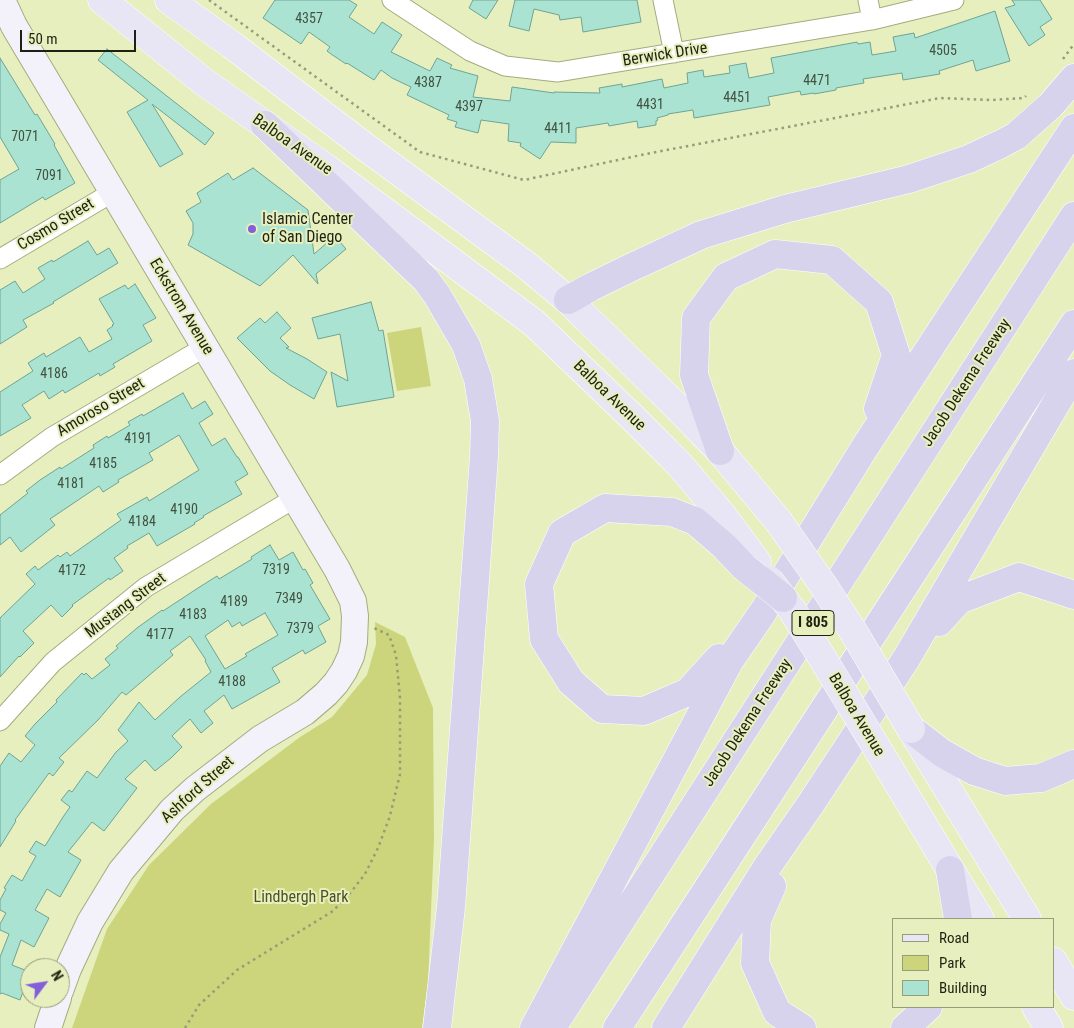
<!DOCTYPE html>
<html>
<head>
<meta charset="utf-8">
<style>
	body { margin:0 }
	#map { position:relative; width:1074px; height:1028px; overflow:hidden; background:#e8efbf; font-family:"Roboto Condensed",sans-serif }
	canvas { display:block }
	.legend { position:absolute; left:892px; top:918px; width:162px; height:90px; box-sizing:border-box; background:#e8efbf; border:1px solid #989d79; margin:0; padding:6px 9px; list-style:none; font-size:15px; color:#1f2110 }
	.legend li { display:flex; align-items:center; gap:10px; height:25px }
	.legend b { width:25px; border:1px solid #989d79 }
	.north { position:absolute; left:20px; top:958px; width:50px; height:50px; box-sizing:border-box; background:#e8efbf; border:1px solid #989d79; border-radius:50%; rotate:59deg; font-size:14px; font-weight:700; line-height:20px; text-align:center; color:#1f2110 }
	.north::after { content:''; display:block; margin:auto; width:18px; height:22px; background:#835fd9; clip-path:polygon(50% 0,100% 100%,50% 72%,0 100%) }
	.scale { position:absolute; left:20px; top:30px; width:116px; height:22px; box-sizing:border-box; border:2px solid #1f2110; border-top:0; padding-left:6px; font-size:15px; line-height:18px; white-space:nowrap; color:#1f2110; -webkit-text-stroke:4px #e8efbf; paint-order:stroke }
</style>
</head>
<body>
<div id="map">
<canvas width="1074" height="1028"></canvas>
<ul class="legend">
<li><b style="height:6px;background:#e8e5f4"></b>Road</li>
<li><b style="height:14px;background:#ccd57b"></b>Park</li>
<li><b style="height:14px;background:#abe3d2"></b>Building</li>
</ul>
<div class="north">N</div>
<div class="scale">50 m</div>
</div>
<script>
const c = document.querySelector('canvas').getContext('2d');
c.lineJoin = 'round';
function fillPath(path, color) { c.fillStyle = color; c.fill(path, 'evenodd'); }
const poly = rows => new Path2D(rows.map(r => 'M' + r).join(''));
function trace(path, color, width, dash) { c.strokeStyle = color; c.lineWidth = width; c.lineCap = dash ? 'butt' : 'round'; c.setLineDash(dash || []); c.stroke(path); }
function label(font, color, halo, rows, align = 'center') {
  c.font = font + ' "Roboto Condensed",sans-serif'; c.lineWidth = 4; c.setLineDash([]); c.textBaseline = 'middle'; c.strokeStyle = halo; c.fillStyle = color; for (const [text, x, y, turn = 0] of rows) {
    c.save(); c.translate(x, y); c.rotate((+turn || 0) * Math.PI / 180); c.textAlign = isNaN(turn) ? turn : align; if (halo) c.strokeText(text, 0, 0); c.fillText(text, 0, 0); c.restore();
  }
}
fillPath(poly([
	[421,327,431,386,397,391,387,333],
	[375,622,405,637,433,708,434,839,428,983,422,1028,72,1028,107,929,149,865,211,804,300,737,332,717,367,675,376,644]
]), '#ccd57b');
const building = poly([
	[275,0,349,0,357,5,349,17,374,34,382,22,402,35,391,52,430,71,437,58,452,65,450,68,478,76,473,97,510,101,512,87,554,93,554,92,600,93,599,88,622,84,622,87,662,79,664,88,688,83,687,73,703,70,704,77,730,73,729,66,746,63,749,78,774,73,771,58,857,42,858,44,870,42,872,55,896,51,893,37,914,33,915,38,995,11,1010,61,976,71,973,60,939,71,940,74,903,80,902,73,863,79,864,83,836,88,836,90,814,94,814,93,801,95,800,91,768,97,770,105,694,118,693,110,668,114,668,115,657,118,658,120,656,121,656,125,638,128,637,121,609,126,608,123,576,128,576,143,551,142,540,159,520,146,521,143,508,141,509,124,481,120,478,133,455,127,457,122,447,119,449,115,407,95,411,87,392,78,381,70,374,80,347,63,346,64,331,54,327,51,330,47,309,32,301,44,263,18,275,0],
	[473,0,498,0,486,19,469,8,473,0],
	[515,0,637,0,641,22,583,32,581,17,560,20,559,15,534,9,529,31,509,26,515,0],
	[1012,0,1040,0,1052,19,1040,27,1045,35,1029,46,1005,8,1015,5,1012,0],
	[107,49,214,133,205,145,152,104,183,154,160,167,127,112,148,100,98,60,107,49],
	[0,58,35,115,37,114,55,144,54,145,75,183,45,200,43,197,0,223,0,180,19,169,0,137,0,58],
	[253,168,308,210,314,254,335,236,346,249,316,274,318,284,293,255,260,286,188,245,193,234,193,223,186,211,201,202,197,193,228,173,233,180,253,168],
	[88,241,97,255,109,248,118,263,53,302,54,303,23,320,27,327,0,344,0,290,15,281,23,293,45,279,38,268,52,260,53,262,88,241],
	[135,284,156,318,143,325,152,341,113,364,115,367,100,376,99,373,65,393,63,390,49,399,44,391,22,405,31,418,0,436,0,392,33,371,28,363,44,353,46,357,80,337,89,352,112,339,107,330,113,326,112,325,114,324,99,299,125,285,128,289,135,284],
	[371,302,379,331,383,330,394,397,337,407,331,372,348,381,340,334,318,339,312,318,371,302],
	[277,312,291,328,280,338,289,347,286,348,307,359,327,372,314,399,290,385,270,371,237,338,260,318,265,323,277,312],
	[183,393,192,409,205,401,213,414,199,423,212,446,225,438,237,457,238,457,248,474,235,482,242,494,203,516,204,517,194,523,195,524,157,546,149,533,127,546,128,548,114,558,123,571,110,580,109,578,72,605,73,606,62,617,51,605,23,631,34,643,20,657,19,656,0,677,0,618,35,584,26,574,35,566,38,570,58,555,60,557,67,552,70,556,121,520,117,514,147,497,149,501,199,470,179,435,149,453,153,460,118,480,119,482,103,492,99,486,50,519,55,525,21,552,10,537,0,545,0,515,28,493,26,491,40,480,60,467,61,469,94,448,93,445,107,436,108,438,130,425,128,422,142,414,143,416,183,393],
	[270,545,279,560,293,552,303,570,305,569,313,583,310,585,330,619,318,626,326,642,305,654,303,650,272,668,280,682,232,709,224,695,204,711,213,723,201,733,190,719,172,736,182,747,171,758,155,771,145,760,125,779,137,788,104,831,92,822,68,852,81,860,60,897,47,889,35,910,49,918,34,947,21,940,12,965,30,972,20,1000,2,993,0,994,0,957,9,934,0,930,0,924,6,913,0,910,0,900,6,889,4,888,12,875,22,881,36,856,29,852,36,841,45,846,63,817,70,807,61,800,69,790,72,792,87,771,97,778,116,752,128,741,118,730,139,702,155,720,180,697,211,672,205,661,206,660,190,636,170,651,173,655,126,695,122,692,98,720,59,758,64,762,53,776,49,773,15,820,16,821,0,847,0,766,9,753,21,762,35,745,25,736,35,724,57,702,56,700,82,673,84,675,86,673,92,679,110,665,105,659,118,648,116,646,137,628,162,610,163,611,198,588,217,576,219,579,252,559,251,557,270,545],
	[265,613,278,635,245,654,247,656,225,669,205,636,228,620,232,627,240,622,242,626,265,613]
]);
fillPath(building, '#abe3d2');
trace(building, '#6ea393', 1);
const street = poly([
	[392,0,470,51,505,66,558,72,872,20,954,0],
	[663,0,674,53],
	[868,0,872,20],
	[0,259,113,192],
	[0,475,52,437,205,347],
	[0,721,53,662,146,587,295,498]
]);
const secondary = poly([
	[2,0,14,26,337,569,353,601,355,616,354,642,351,656,344,671,336,683,326,694,305,712,260,739,195,789,172,810,121,871,90,922,68,969,60,991],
	[48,1028,58,998]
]);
const primary = poly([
	[102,0,204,82,326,168,534,323,632,417,680,465,723,516,757,562],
	[169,0,232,45,368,149,526,265,568,300,675,405,720,451,779,522],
	[911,729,1027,919],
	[886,763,980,919],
	[1053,961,1074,996],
	[1036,1007,1049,1028]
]);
const highway = poly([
	[265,125,426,280,437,295,466,345,478,379,485,421,484,457,451,907,437,1028],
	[568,300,591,287,630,268,701,235,785,209,909,179,969,159,1001,144,1016,136,1051,105,1074,78],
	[720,451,694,375,696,318,726,277,775,254,832,260,879,302,896,355,878,409],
	[939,622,959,600,1019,577,1074,595],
	[719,658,688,692,644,711,602,709,571,682,544,639,539,584,562,533,605,508,672,512,695,521,724,546,744,567],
	[911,729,942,753,974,771,1005,781,1041,778,1074,764],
	[950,870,958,919],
	[772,886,757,920,755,963,777,1012,802,1028],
	[557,1020,1074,216],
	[534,1028,730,660,763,612,865,447,1074,128],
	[617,1028,1074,324],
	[666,1028,767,867,810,805,906,659,1074,373],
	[905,1028,928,1007]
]);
trace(street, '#a5ab7e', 21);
trace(secondary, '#a5ab7e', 28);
trace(primary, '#fff', 29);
trace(highway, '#fff', 29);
trace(poly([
	[209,0,420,152,524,180,646,154,940,98,992,100,1024,98,1026,96],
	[1063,59,1074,44],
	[185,1028,199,1005,237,970,333,911,351,892,365,874,378,848,390,816,400,774,400,698,396,655,389,635,374,628]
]), '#979c78', 2.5, [2.5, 4]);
trace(street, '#fff', 19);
trace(secondary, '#f3f2fa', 26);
trace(primary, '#e8e5f4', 28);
trace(highway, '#d8d3ed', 28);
const primaryBridge = poly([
	[779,522,821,582,853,631,911,729],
	[769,580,792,610,823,659,886,763]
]);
const highwayBridge = poly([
	[744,567,783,598]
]);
trace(primaryBridge, '#fff', 29, []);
trace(highwayBridge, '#fff', 29, []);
trace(primaryBridge, '#e8e5f4', 28);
trace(highwayBridge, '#d8d3ed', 28);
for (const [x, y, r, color] of [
	[252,229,5,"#835fd9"]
]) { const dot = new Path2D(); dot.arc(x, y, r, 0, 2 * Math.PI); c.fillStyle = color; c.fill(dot); trace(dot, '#e8efbf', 2); }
label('14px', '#425240', null, [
	["4357",309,19],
	["4505",943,51],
	["4471",817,81],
	["4387",428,83],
	["4451",737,98],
	["4431",650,105],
	["4397",469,107],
	["4411",558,129],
	["7071",25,137],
	["7091",49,176],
	["4186",54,374],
	["4191",138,439],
	["4185",103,464],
	["4181",71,484],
	["4190",184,510],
	["4184",142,522],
	["7319",276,570],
	["4172",72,571],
	["7349",289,599],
	["4189",234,602],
	["4183",193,615],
	["7379",300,629],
	["4177",160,635],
	["4188",232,682]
]);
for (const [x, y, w] of [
	[813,623,42]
]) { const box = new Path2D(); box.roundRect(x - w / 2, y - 12.5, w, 25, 4); c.fillStyle = '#e8efbf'; c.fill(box); trace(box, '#1f2110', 1); }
label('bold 15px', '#1f2110', null, [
	["I 805",813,623]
]);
label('16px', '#1f2110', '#e8efbf', [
	["Berwick Drive",665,55,-9],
	["Balboa Avenue",292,145,35],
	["Cosmo Street",56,225,-31],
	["Eckstrom Avenue",181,307,59],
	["Jacob Dekema Freeway",967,383,-57],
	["Balboa Avenue",609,396,44],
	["Amoroso Street",101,408,-31],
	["Mustang Street",126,606,-37],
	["Balboa Avenue",856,715,59],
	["Jacob Dekema Freeway",748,723,-57],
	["Ashford Street",198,790,-42]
]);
label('16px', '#1f2110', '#e8efbf', [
	["Islamic Center",262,220],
	["of San Diego",262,238]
], 'left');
label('16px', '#4e5223', '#e8efbf', [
	["Lindbergh Park",301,898]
]);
</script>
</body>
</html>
